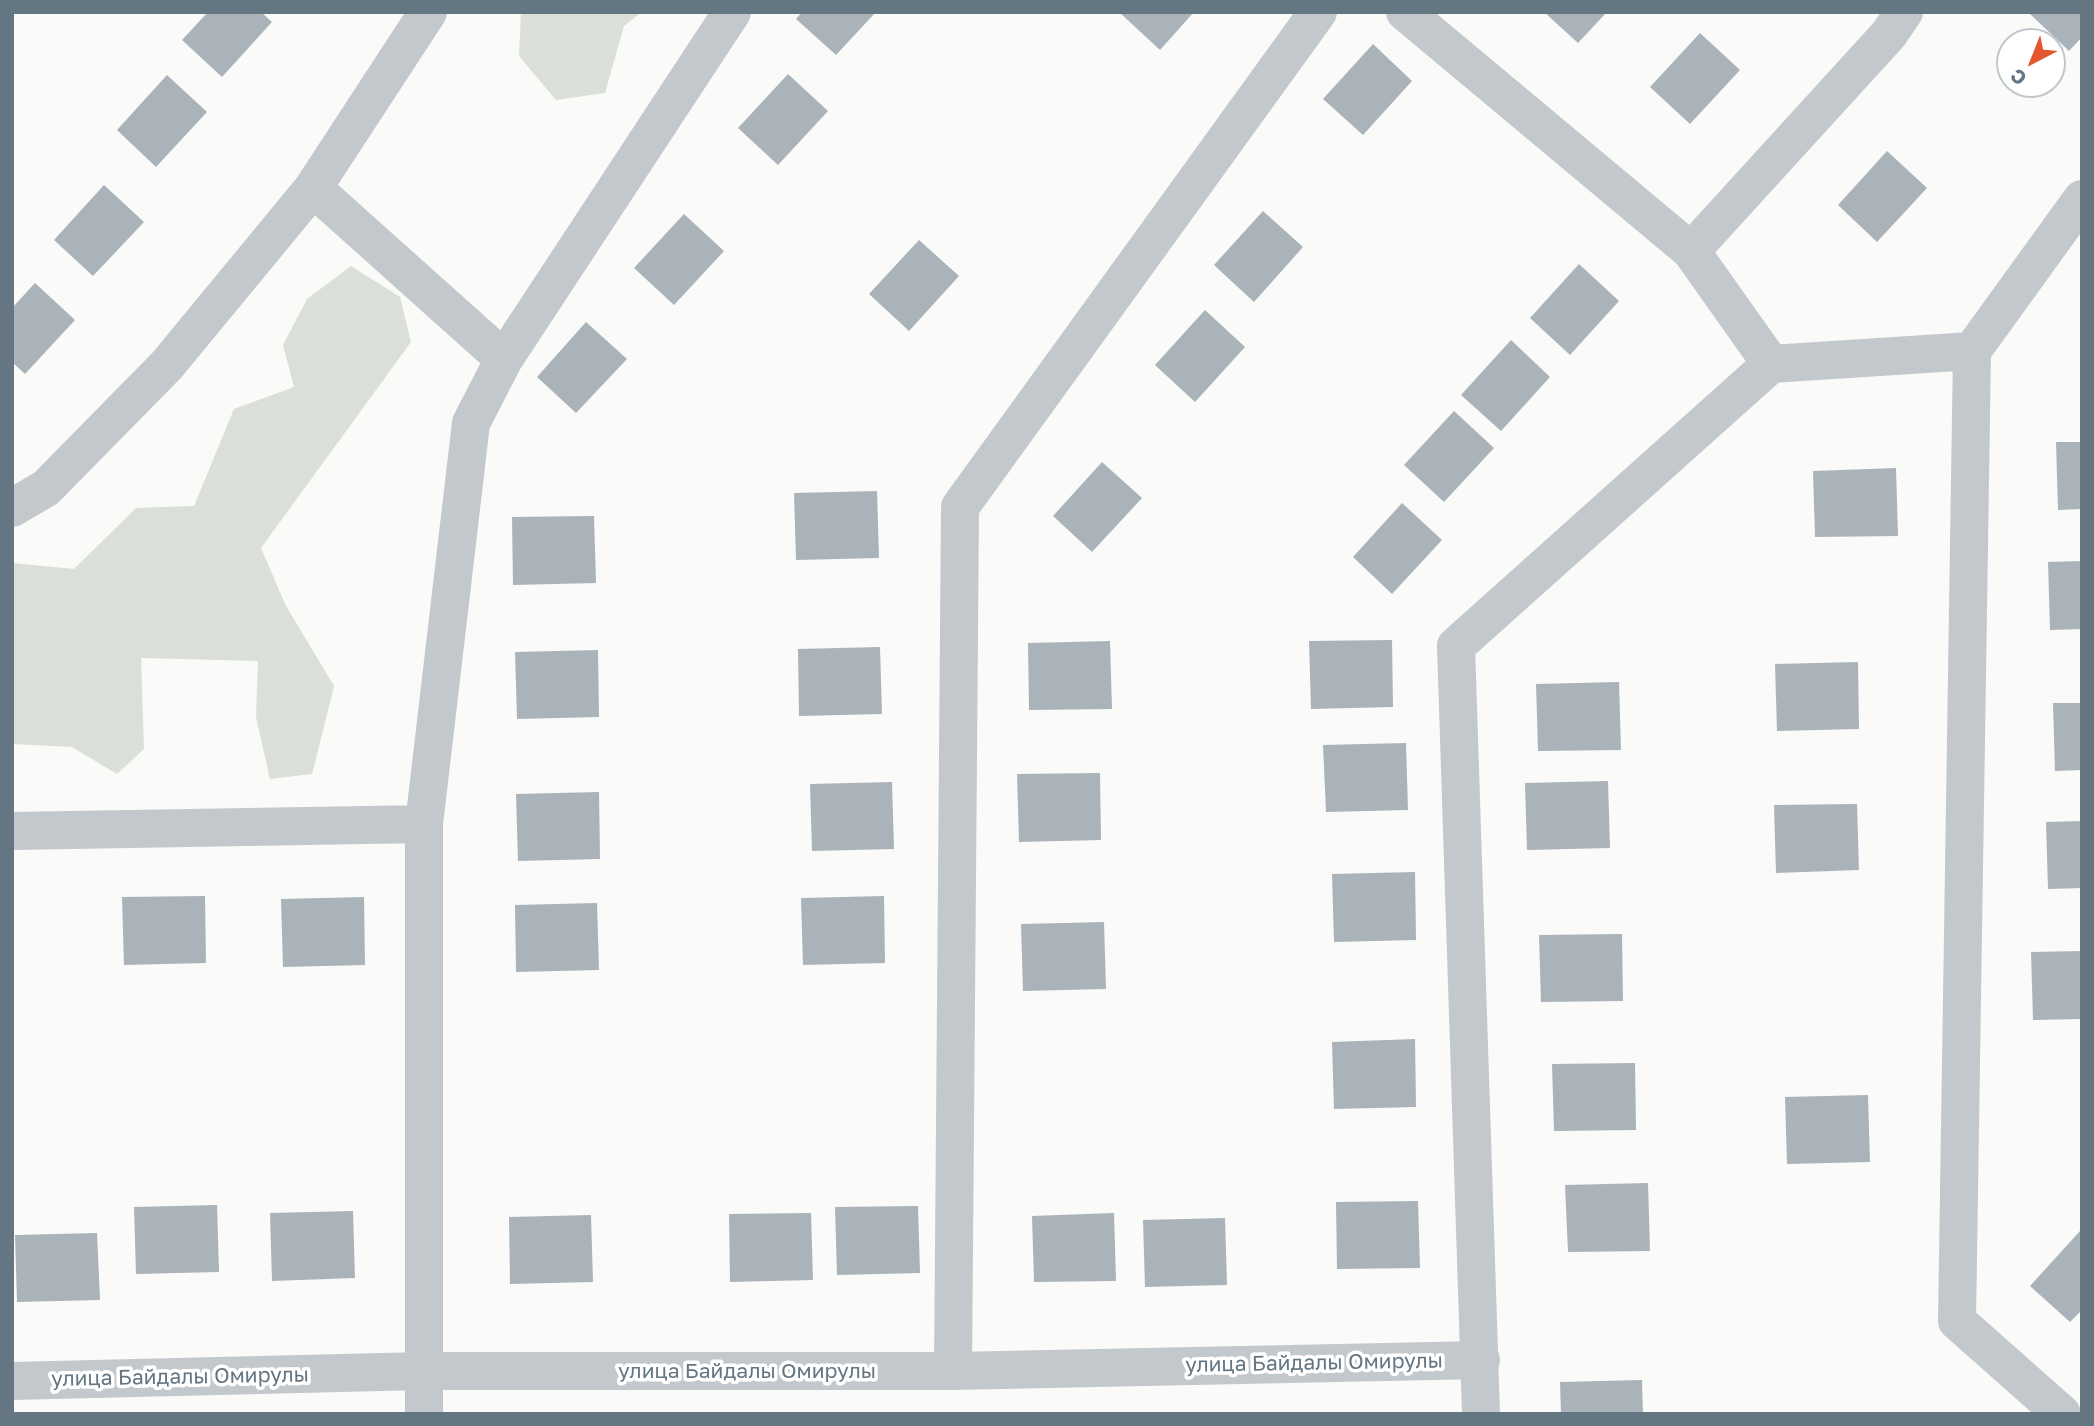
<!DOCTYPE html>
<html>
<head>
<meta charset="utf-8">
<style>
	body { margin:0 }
	#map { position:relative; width:2094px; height:1426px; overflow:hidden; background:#fafaf8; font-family:"Golos Text",sans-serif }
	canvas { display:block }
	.frame { position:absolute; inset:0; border:14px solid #657683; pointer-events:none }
	.north { position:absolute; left:1996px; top:28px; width:70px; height:70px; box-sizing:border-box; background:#fff; border:2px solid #c1c8cd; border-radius:50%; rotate:222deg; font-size:19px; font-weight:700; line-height:28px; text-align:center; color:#657683 }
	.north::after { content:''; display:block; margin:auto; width:24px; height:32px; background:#e4572e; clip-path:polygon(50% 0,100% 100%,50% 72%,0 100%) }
</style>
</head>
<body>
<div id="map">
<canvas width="2094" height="1426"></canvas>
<div class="frame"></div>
<div class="north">С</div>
</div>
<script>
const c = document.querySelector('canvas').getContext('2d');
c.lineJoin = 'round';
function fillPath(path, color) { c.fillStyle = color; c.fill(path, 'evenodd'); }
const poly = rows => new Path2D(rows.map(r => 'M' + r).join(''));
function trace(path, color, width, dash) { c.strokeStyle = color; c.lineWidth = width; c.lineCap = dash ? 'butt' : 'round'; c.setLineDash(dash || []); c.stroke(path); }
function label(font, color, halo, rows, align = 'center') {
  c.font = font + ' "Golos Text",sans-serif'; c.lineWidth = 7; c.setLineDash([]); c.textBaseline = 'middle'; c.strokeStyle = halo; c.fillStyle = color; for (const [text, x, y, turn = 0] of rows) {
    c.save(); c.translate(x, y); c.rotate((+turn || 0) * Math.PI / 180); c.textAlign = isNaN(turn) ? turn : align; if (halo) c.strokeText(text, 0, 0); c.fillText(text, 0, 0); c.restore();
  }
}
fillPath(poly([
	[521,12,642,12,624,26,605,93,556,100,519,56],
	[351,266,400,297,411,342,261,548,286,606,334,686,312,774,270,779,256,717,258,661,141,658,144,749,117,774,72,747,12,744,12,563,74,569,136,508,194,506,234,409,294,387,283,345,307,299]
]), '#dadfd7');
fillPath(poly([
	[208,12,261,12,272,22,222,77,182,40],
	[802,12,876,12,836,55,796,19],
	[1119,12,1194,12,1160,50],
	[1544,12,1607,12,1578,43],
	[2032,12,2082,12,2082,37,2069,51,2030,14],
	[1700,33,1740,70,1690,124,1650,87],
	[1373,44,1412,81,1363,135,1323,99],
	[788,74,828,111,778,165,738,128],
	[167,75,207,112,156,167,117,130],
	[1887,151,1927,188,1877,242,1838,205],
	[104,185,144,222,93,276,54,240],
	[1263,211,1303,247,1254,302,1214,265],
	[684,214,724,251,674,305,634,268],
	[919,240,959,276,909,331,869,294],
	[1579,264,1619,301,1570,355,1530,318],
	[35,283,75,320,25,374,12,362,12,308],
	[1205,310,1245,347,1195,402,1155,365],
	[586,322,627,359,576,413,537,377],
	[1511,340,1550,377,1501,431,1461,395],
	[1454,411,1494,448,1444,502,1404,465],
	[2056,442,2082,442,2082,509,2058,510],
	[1102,462,1142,498,1092,552,1053,516],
	[1896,468,1898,536,1815,537,1813,471],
	[877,491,879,558,796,560,794,493],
	[1402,503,1442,540,1392,594,1353,557],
	[594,516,596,583,513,585,512,517],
	[2082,561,2082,629,2050,630,2048,562],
	[1392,640,1393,707,1311,709,1309,641],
	[1110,641,1112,709,1029,710,1028,643],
	[880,647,882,714,799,716,798,649],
	[598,650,599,717,517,719,515,652],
	[1858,662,1859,729,1777,731,1775,664],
	[1619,682,1621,750,1538,751,1536,684],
	[2053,703,2082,703,2082,770,2055,771],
	[1406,743,1408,810,1326,812,1323,745],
	[1100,773,1101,840,1019,842,1017,774],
	[1608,781,1610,848,1527,850,1525,783],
	[892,782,894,849,812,851,810,784],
	[599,792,600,859,518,861,516,794],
	[1857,804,1859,870,1776,873,1774,805],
	[2082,821,2082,888,2048,889,2046,822],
	[1415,872,1416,940,1334,942,1332,874],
	[205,896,206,963,124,965,122,897],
	[884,896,885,963,803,965,801,898],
	[364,897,365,965,283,967,281,899],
	[597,903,599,970,516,972,515,905],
	[1104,922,1106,989,1023,991,1021,924],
	[1622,934,1623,1001,1541,1002,1539,935],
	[2082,951,2082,1019,2033,1020,2031,952],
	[1415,1039,1416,1107,1334,1109,1332,1042],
	[1635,1063,1636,1130,1554,1131,1552,1064],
	[1868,1095,1870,1162,1787,1164,1785,1097],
	[1648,1183,1650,1251,1568,1252,1565,1185],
	[1418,1201,1420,1268,1337,1269,1336,1202],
	[217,1205,219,1272,136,1274,134,1207],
	[918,1206,920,1273,837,1275,835,1207],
	[353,1211,355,1278,272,1281,270,1213],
	[811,1213,813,1280,730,1282,729,1214],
	[1114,1213,1116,1281,1034,1282,1032,1216],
	[591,1215,593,1282,510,1284,509,1217],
	[1225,1218,1227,1285,1145,1287,1143,1220],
	[2080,1231,2082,1310,2070,1322,2030,1286],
	[97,1233,100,1300,17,1302,15,1235],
	[1642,1380,1643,1414,1561,1414,1560,1382]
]), '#aab3b9');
trace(poly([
	[1405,12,1691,251,1889,34,1904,12],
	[313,188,504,359],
	[1691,251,1771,364],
	[1972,351,1957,1321,2062,1414],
	[12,508,46,488,167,365,313,188,428,12],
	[424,824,471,423,504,359,732,12],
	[12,831,424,824,424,1414],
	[953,1371,960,507,1318,12],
	[12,1381,423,1371,953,1371,1481,1360],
	[1481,1414,1456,646,1771,364,1972,351,2082,199]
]), '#c3c8cc', 38);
label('21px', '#657683', '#fff', [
	["улица Байдалы Омирулы",1314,1363,-1],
	["улица Байдалы Омирулы",747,1371],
	["улица Байдалы Омирулы",180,1377,-1]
]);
</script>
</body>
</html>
